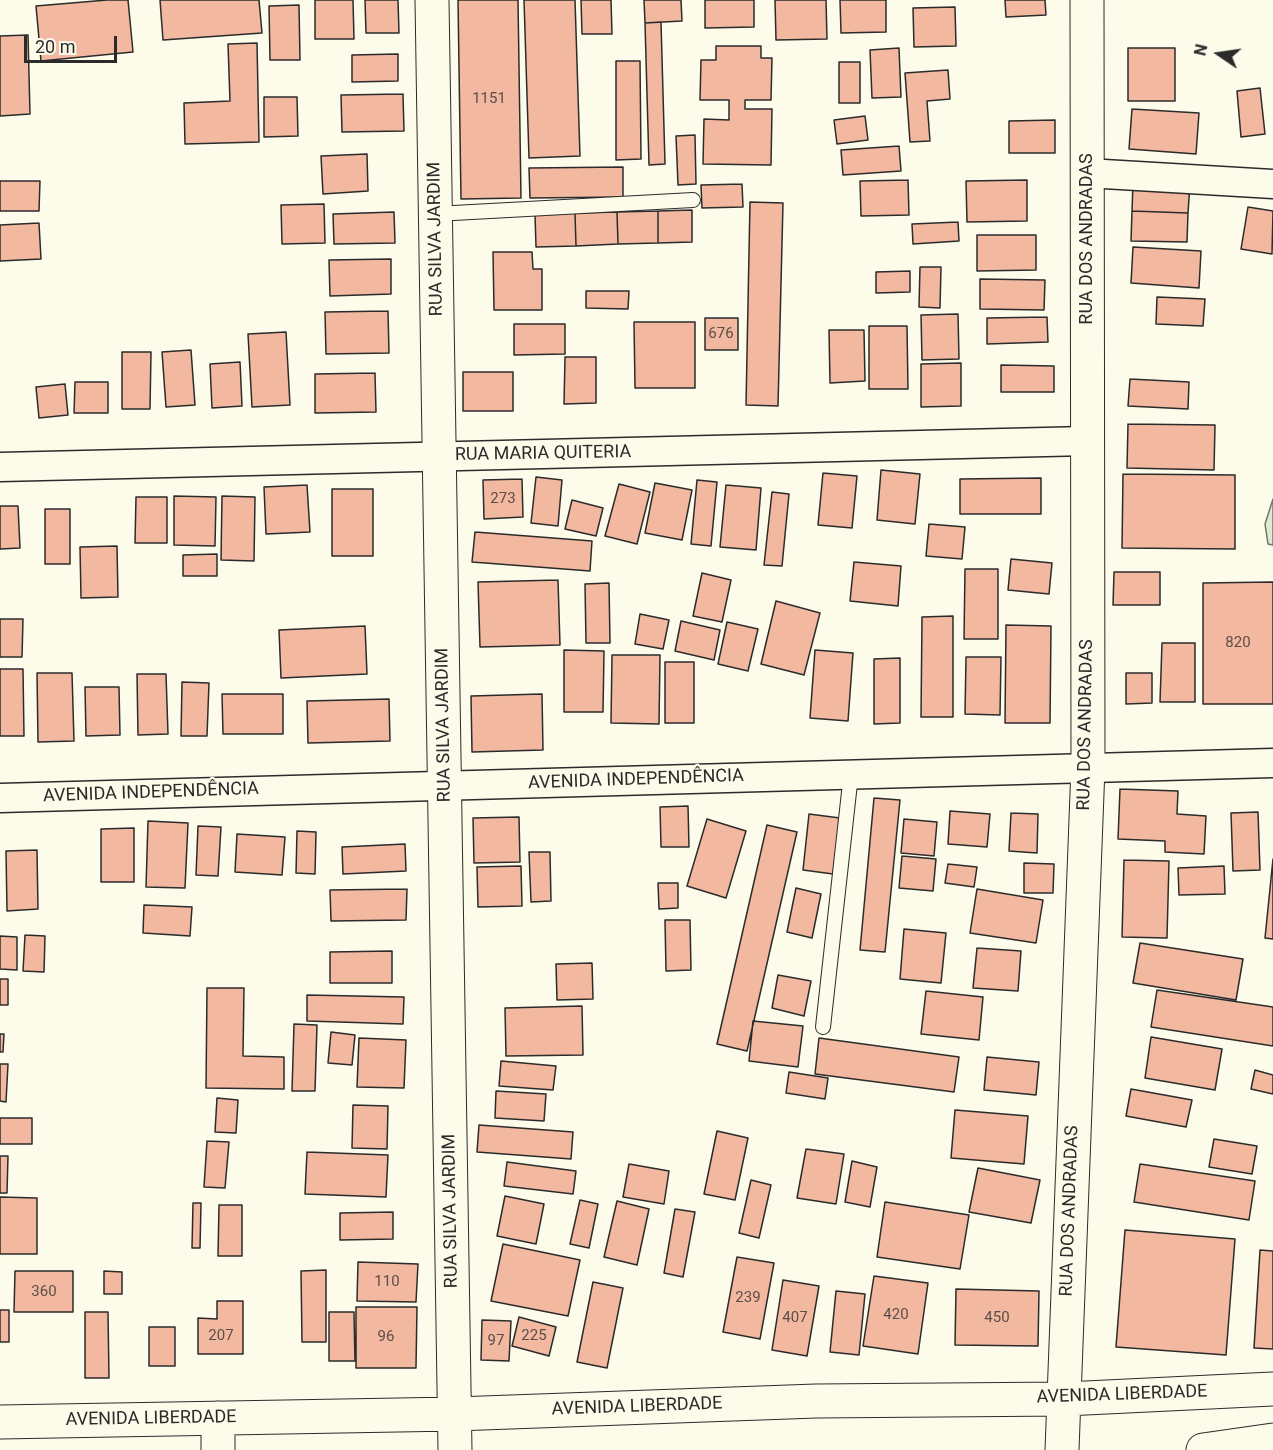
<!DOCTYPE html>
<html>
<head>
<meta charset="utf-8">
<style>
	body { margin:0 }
	#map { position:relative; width:1273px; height:1450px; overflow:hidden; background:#fdfbea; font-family:Roboto,sans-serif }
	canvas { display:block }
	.north { position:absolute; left:1189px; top:24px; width:60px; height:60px; -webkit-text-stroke:4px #fdfbea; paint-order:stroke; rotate:283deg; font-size:16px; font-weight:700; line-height:24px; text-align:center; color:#2b2b2b }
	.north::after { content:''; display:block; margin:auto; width:21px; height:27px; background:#2b2b2b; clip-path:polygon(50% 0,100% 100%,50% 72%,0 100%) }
	.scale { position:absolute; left:24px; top:36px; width:93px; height:27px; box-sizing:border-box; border:3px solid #2b2b2b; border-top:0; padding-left:8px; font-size:18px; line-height:21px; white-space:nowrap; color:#2b2b2b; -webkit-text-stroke:4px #fdfbea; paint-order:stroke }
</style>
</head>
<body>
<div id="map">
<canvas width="1273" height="1450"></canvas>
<div class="north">N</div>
<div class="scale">20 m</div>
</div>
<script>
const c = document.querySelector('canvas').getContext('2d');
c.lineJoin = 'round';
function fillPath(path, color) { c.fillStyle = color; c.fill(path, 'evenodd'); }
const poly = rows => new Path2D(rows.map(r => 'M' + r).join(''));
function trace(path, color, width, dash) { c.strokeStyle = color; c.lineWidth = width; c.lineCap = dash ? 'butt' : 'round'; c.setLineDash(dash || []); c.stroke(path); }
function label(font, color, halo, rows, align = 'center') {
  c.font = font + ' Roboto,sans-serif'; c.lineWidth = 4.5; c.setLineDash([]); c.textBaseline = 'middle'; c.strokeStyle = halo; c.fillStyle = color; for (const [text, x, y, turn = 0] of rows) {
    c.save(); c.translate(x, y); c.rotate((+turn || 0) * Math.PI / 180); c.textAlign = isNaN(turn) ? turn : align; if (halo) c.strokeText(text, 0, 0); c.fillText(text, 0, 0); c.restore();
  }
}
const green = poly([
	[1273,499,1273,545,1268,544,1265,524,1273,499]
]);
fillPath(green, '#deebd1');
trace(green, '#74746e', 1.5);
const building = poly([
	[107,0,128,0,133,52,41,61,36,6,107,0],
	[160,0,259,0,262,33,163,40,160,0],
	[315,0,353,0,354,39,315,39,315,0],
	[365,0,398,0,399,33,366,33,365,0],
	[458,0,518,0,521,198,461,199,458,0],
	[524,0,575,0,580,156,529,158,524,0],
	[581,0,611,0,612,34,582,34,581,0],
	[644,0,681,0,682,21,645,23,644,0],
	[705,0,754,0,754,27,705,28,705,0],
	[775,0,826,0,827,39,776,40,775,0],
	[840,0,886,0,886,32,841,33,840,0],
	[1005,0,1045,0,1046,15,1006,17,1005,0],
	[299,5,300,60,270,60,269,6,299,5],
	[955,7,956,46,914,47,913,8,955,7],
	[661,22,665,164,649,165,645,23,661,22],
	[28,35,30,114,0,116,0,36,28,35],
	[257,43,259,142,185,144,184,103,230,101,228,44,257,43],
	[716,46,761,46,761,58,772,58,771,100,745,100,745,109,772,109,771,165,703,164,704,119,729,120,729,100,700,100,701,60,716,60,716,46],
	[899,48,901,97,872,98,870,50,899,48],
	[1128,48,1175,48,1175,101,1128,101,1128,48],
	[398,54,398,81,352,82,352,55,398,54],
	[616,61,640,61,641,159,616,160,616,61],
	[839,62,860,62,860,103,839,103,839,62],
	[948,70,950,99,927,101,930,141,910,142,905,73,948,70],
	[1260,88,1265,134,1241,137,1237,91,1260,88],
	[403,94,404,131,342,132,341,95,403,94],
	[264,97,297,97,298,136,264,137,264,97],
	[1132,109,1199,113,1196,154,1129,149,1132,109],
	[865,116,868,140,837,144,834,120,865,116],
	[1055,120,1055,153,1009,153,1009,121,1055,120],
	[695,135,696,184,678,185,676,136,695,135],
	[899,146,901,171,843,175,841,150,899,146],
	[367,154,368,191,323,194,321,156,367,154],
	[623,167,623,197,530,198,529,168,623,167],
	[908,180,909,215,861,216,860,181,908,180],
	[1027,180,1027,221,967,222,966,181,1027,180],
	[0,181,40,181,39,211,0,211,0,181],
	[1133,183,1190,184,1188,213,1132,211,1133,183],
	[742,184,743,207,702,208,701,185,742,184],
	[750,202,783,203,778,406,746,405,750,202],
	[324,204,325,243,282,244,281,205,324,204],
	[1248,207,1273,211,1272,254,1241,249,1248,207],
	[692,210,692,242,658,243,658,211,692,210],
	[658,211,658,243,618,244,617,212,658,211],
	[1132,211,1188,213,1187,242,1131,241,1132,211],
	[394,212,395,243,334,244,333,214,394,212],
	[617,212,618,244,576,246,575,213,617,212],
	[575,213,576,246,536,247,535,214,575,213],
	[958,222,959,241,913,244,912,224,958,222],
	[39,223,41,259,0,261,0,225,39,223],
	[977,235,1036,235,1036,270,977,271,977,235],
	[1133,247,1201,251,1199,288,1131,283,1133,247],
	[493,252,532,252,533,269,542,269,542,310,494,310,493,252],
	[391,259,391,294,330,296,329,260,391,259],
	[920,267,941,267,940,308,919,307,920,267],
	[910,271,910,292,876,293,876,272,910,271],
	[980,279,1045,280,1044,310,980,309,980,279],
	[586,291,629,291,628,309,586,308,586,291],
	[1157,297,1205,299,1203,326,1156,324,1157,297],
	[388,311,389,353,326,354,325,312,388,311],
	[958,314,959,359,922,360,921,315,958,314],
	[1047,317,1048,342,987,344,987,318,1047,317],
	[705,318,738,318,738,350,705,350,705,318],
	[634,322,695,322,695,388,635,388,634,322],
	[514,324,565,324,565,354,514,355,514,324],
	[869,326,907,326,908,389,869,389,869,326],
	[829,330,864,330,865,381,830,383,829,330],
	[286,332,290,405,252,407,248,334,286,332],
	[191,350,195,405,166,407,162,352,191,350],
	[122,352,151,352,150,409,122,409,122,352],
	[565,357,596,357,596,403,564,404,565,357],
	[240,362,242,406,212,408,210,364,240,362],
	[961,363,961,406,921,407,921,364,961,363],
	[1001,365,1054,366,1054,392,1001,392,1001,365],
	[463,372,513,372,513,411,463,411,463,372],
	[375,373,376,412,315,413,315,374,375,373],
	[1130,379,1189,382,1188,409,1128,406,1130,379],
	[75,382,108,382,108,413,74,413,75,382],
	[65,384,68,415,39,418,36,387,65,384],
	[1128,424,1215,425,1214,470,1127,468,1128,424],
	[881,470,920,474,915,524,877,520,881,470],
	[823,473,857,476,852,528,818,525,823,473],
	[1123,474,1235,475,1235,549,1122,548,1123,474],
	[536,477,562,480,558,526,531,523,536,477],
	[1041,478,1041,514,960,514,960,479,1041,478],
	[522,479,523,517,484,519,483,480,522,479],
	[697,480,717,482,711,546,691,544,697,480],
	[655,483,692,490,682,540,645,533,655,483],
	[619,484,650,492,637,544,605,536,619,484],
	[307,485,310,532,266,534,264,487,307,485],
	[726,485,761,488,756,550,720,547,726,485],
	[332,489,373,489,373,556,332,556,332,489],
	[772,492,789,494,782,566,764,565,772,492],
	[174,496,216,497,215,546,174,545,174,496],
	[222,496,255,497,254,561,221,560,222,496],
	[136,497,167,497,167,543,135,543,136,497],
	[572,500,603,508,596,536,565,529,572,500],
	[0,506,18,506,20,548,0,549,0,506],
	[45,509,70,509,70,564,45,564,45,509],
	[929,524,965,527,962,559,926,556,929,524],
	[475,532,592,541,590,571,472,562,475,532],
	[117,546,118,597,81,598,80,547,117,546],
	[217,554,217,576,183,576,183,555,217,554],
	[1011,559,1052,563,1049,594,1008,590,1011,559],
	[854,562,901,566,898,606,850,601,854,562],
	[965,569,998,569,998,639,964,639,965,569],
	[1114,572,1160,572,1160,605,1113,605,1114,572],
	[702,573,731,580,722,622,693,616,702,573],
	[558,580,560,645,480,647,478,582,558,580],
	[1273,582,1273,704,1203,704,1203,583,1273,582],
	[609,583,610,643,586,643,585,584,609,583],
	[776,601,820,613,804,675,761,664,776,601],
	[640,614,669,620,663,649,635,644,640,614],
	[953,616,953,717,921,717,922,617,953,616],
	[0,619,23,619,22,657,0,657,0,619],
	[681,621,720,630,714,660,675,651,681,621],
	[727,622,758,629,748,671,718,664,727,622],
	[1006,625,1051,626,1050,723,1005,723,1006,625],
	[365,626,367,674,281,678,279,630,365,626],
	[1162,643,1195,643,1195,702,1160,702,1162,643],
	[564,650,604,651,603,712,564,712,564,650],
	[815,650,853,653,848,721,810,718,815,650],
	[612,655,660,655,659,724,611,723,612,655],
	[966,657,1001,657,1000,715,965,714,966,657],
	[900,658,900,723,874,724,874,659,900,658],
	[665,662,694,662,694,723,665,723,665,662],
	[0,669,23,669,24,736,0,736,0,669],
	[37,673,72,673,74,741,38,742,37,673],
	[1126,673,1152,673,1152,703,1126,704,1126,673],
	[137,674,166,674,168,734,138,735,137,674],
	[182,682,209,683,207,736,181,736,182,682],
	[85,687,119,687,120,735,86,736,85,687],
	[222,694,283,694,283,734,223,734,222,694],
	[542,694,543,750,472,752,471,696,542,694],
	[389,699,390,741,308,743,307,701,389,699],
	[1120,789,1178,791,1177,814,1206,816,1204,854,1165,852,1165,841,1118,839,1120,789],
	[874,798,900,800,885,952,860,950,874,798],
	[688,806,689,847,661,847,660,807,688,806],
	[950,811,990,814,987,847,948,844,950,811],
	[1258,812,1260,870,1233,871,1231,813,1258,812],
	[1011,813,1038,814,1037,853,1009,851,1011,813],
	[809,814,840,818,833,874,803,870,809,814],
	[519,817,520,862,474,863,473,818,519,817],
	[707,819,746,831,726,898,687,886,707,819],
	[904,819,937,822,934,856,901,853,904,819],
	[148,821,188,823,185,888,146,887,148,821],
	[767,825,797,832,747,1051,717,1044,767,825],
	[198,826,221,827,218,876,196,875,198,826],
	[134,828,134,882,101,882,101,829,134,828],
	[297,831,316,832,315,874,296,873,297,831],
	[237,834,285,837,282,875,235,872,237,834],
	[405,844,406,871,343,874,342,847,405,844],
	[37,850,38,909,7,911,6,851,37,850],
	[529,852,550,852,551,901,531,902,529,852],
	[902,856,936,859,933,891,899,888,902,856],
	[1273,859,1273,939,1265,938,1273,859],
	[1124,860,1169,861,1167,938,1122,937,1124,860],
	[1024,863,1054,864,1053,893,1024,893,1024,863],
	[948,864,977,867,974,887,945,883,948,864],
	[521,866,522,906,478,907,477,867,521,866],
	[1224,866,1225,894,1179,895,1178,868,1224,866],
	[658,883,678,883,678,908,659,909,658,883],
	[796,888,821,894,812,938,787,932,796,888],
	[407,889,406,920,331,921,330,890,407,889],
	[977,889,1043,900,1036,943,970,933,977,889],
	[144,905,192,907,190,936,143,933,144,905],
	[665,920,690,920,691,970,666,971,665,920],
	[904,929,946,933,941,983,900,979,904,929],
	[25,935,45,936,44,972,23,971,25,935],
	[0,936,17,937,17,970,0,969,0,936],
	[1140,943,1243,959,1236,1000,1133,983,1140,943],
	[977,948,1021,951,1018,991,973,988,977,948],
	[392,951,392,983,330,983,330,952,392,951],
	[592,963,593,999,557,1000,556,964,592,963],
	[778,975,811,981,804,1016,772,1008,778,975],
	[0,979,8,979,8,1005,0,1005,0,979],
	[207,988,244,988,243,1056,284,1057,284,1089,206,1088,207,988],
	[1157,990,1273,1007,1273,1046,1151,1027,1157,990],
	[926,991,983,997,979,1040,921,1034,926,991],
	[307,995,404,997,403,1024,307,1021,307,995],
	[582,1006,583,1055,506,1056,505,1008,582,1006],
	[753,1021,803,1026,798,1067,749,1061,753,1021],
	[294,1024,317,1025,315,1091,292,1091,294,1024],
	[331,1032,355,1035,352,1065,328,1063,331,1032],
	[0,1034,4,1034,3,1052,0,1052,0,1034],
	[1151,1037,1222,1049,1215,1090,1145,1078,1151,1037],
	[359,1038,406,1040,404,1088,357,1087,359,1038],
	[819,1038,959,1057,954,1092,815,1074,819,1038],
	[987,1057,1039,1062,1036,1095,984,1090,987,1057],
	[501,1061,556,1066,553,1090,499,1086,501,1061],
	[0,1064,8,1064,6,1102,0,1101,0,1064],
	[1255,1070,1273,1075,1273,1094,1251,1089,1255,1070],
	[789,1072,828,1078,825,1099,786,1093,789,1072],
	[1131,1089,1192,1100,1186,1127,1126,1116,1131,1089],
	[496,1091,546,1094,544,1121,495,1118,496,1091],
	[217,1098,238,1100,236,1133,215,1132,217,1098],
	[353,1105,388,1106,387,1149,352,1148,353,1105],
	[955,1110,1028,1116,1024,1164,951,1158,955,1110],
	[0,1118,32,1118,32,1144,0,1144,0,1118],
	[479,1125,573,1132,571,1159,477,1152,479,1125],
	[717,1131,748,1138,735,1200,704,1194,717,1131],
	[1214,1139,1257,1146,1252,1174,1209,1167,1214,1139],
	[207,1141,229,1142,225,1188,204,1187,207,1141],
	[806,1149,844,1154,836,1204,797,1198,806,1149],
	[307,1152,388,1155,386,1197,305,1194,307,1152],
	[0,1156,8,1156,7,1193,0,1193,0,1156],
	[852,1161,877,1167,870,1207,845,1202,852,1161],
	[507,1162,576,1171,573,1194,504,1186,507,1162],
	[629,1164,669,1171,664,1204,623,1197,629,1164],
	[1140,1164,1255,1181,1249,1220,1134,1202,1140,1164],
	[978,1168,1040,1180,1031,1223,969,1212,978,1168],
	[751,1180,771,1185,759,1238,739,1233,751,1180],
	[505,1196,544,1204,536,1244,497,1236,505,1196],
	[0,1197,37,1198,37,1254,0,1254,0,1197],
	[580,1200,598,1204,589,1248,570,1244,580,1200],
	[617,1201,649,1209,637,1265,604,1257,617,1201],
	[885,1202,969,1215,960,1269,877,1257,885,1202],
	[193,1203,201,1203,200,1248,192,1248,193,1203],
	[219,1205,242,1205,242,1256,218,1256,219,1205],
	[675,1209,695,1212,683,1277,664,1273,675,1209],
	[393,1212,393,1239,340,1240,340,1213,393,1212],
	[1125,1230,1235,1239,1226,1355,1116,1347,1125,1230],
	[503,1244,580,1260,568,1316,491,1301,503,1244],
	[1260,1250,1273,1251,1273,1349,1254,1348,1260,1250],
	[737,1257,774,1263,760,1339,723,1332,737,1257],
	[358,1262,418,1264,416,1302,357,1301,358,1262],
	[326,1270,326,1342,302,1342,301,1271,326,1270],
	[15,1271,73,1271,73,1312,14,1312,15,1271],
	[104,1271,122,1272,122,1294,104,1294,104,1271],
	[874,1276,928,1283,918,1354,863,1346,874,1276],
	[783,1280,819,1286,807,1356,772,1350,783,1280],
	[593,1282,623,1288,607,1368,577,1362,593,1282],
	[956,1289,1039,1291,1038,1346,955,1345,956,1289],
	[836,1291,865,1294,859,1355,830,1352,836,1291],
	[217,1301,243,1301,243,1354,198,1354,198,1318,217,1319,217,1301],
	[356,1307,417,1307,416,1368,356,1368,356,1307],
	[0,1310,9,1310,9,1342,0,1342,0,1310],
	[85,1312,108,1312,109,1378,85,1378,85,1312],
	[329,1312,354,1312,355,1361,329,1361,329,1312],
	[519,1317,556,1327,549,1356,512,1346,519,1317],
	[482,1320,511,1321,509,1361,481,1360,482,1320],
	[149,1327,175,1327,175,1366,149,1366,149,1327]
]);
fillPath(building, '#f2b8a0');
trace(building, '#2b2b2b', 1.5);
const service = poly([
	[435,214,693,200],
	[823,1027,851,774]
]);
const minor = poly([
	[1087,173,1273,184],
	[0,467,1087,441],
	[0,798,1273,763]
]);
const tertiary = poly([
	[432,0,455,1450],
	[0,1422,455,1414,816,1401,1065,1399,1273,1389],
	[218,1450,218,1418],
	[1062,1450,1088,767,1087,0],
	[1203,1450,1273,1440]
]);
trace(service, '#2b2b2b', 16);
trace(minor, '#2b2b2b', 31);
trace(tertiary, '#2b2b2b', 35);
trace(service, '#fdfbea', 14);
trace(minor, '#fdfbea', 28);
trace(tertiary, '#fdfbea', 33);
label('15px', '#5d4e48', null, [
	["1151",489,99],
	["676",721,334],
	["273",503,499],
	["820",1238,643],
	["110",387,1282],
	["360",44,1292],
	["239",748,1298],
	["420",896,1315],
	["407",795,1318],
	["450",997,1318],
	["207",221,1336],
	["225",534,1336],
	["96",386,1337],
	["97",496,1341]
]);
label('18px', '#2b2b2b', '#fdfbea', [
	["RUA SILVA JARDIM",436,239,-91],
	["RUA DOS ANDRADAS",1087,239,-90],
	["RUA MARIA QUITERIA",543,454,-1],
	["RUA SILVA JARDIM",444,725,-91],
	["RUA DOS ANDRADAS",1086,725,-89],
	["AVENIDA INDEPENDÊNCIA",636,780,-2],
	["AVENIDA INDEPENDÊNCIA",151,793,-2],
	["RUA SILVA JARDIM",451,1211,-91],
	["RUA DOS ANDRADAS",1070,1211,-88],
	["AVENIDA LIBERDADE",1122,1395,-2],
	["AVENIDA LIBERDADE",637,1407,-2],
	["AVENIDA LIBERDADE",151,1419,-1]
]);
</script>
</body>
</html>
